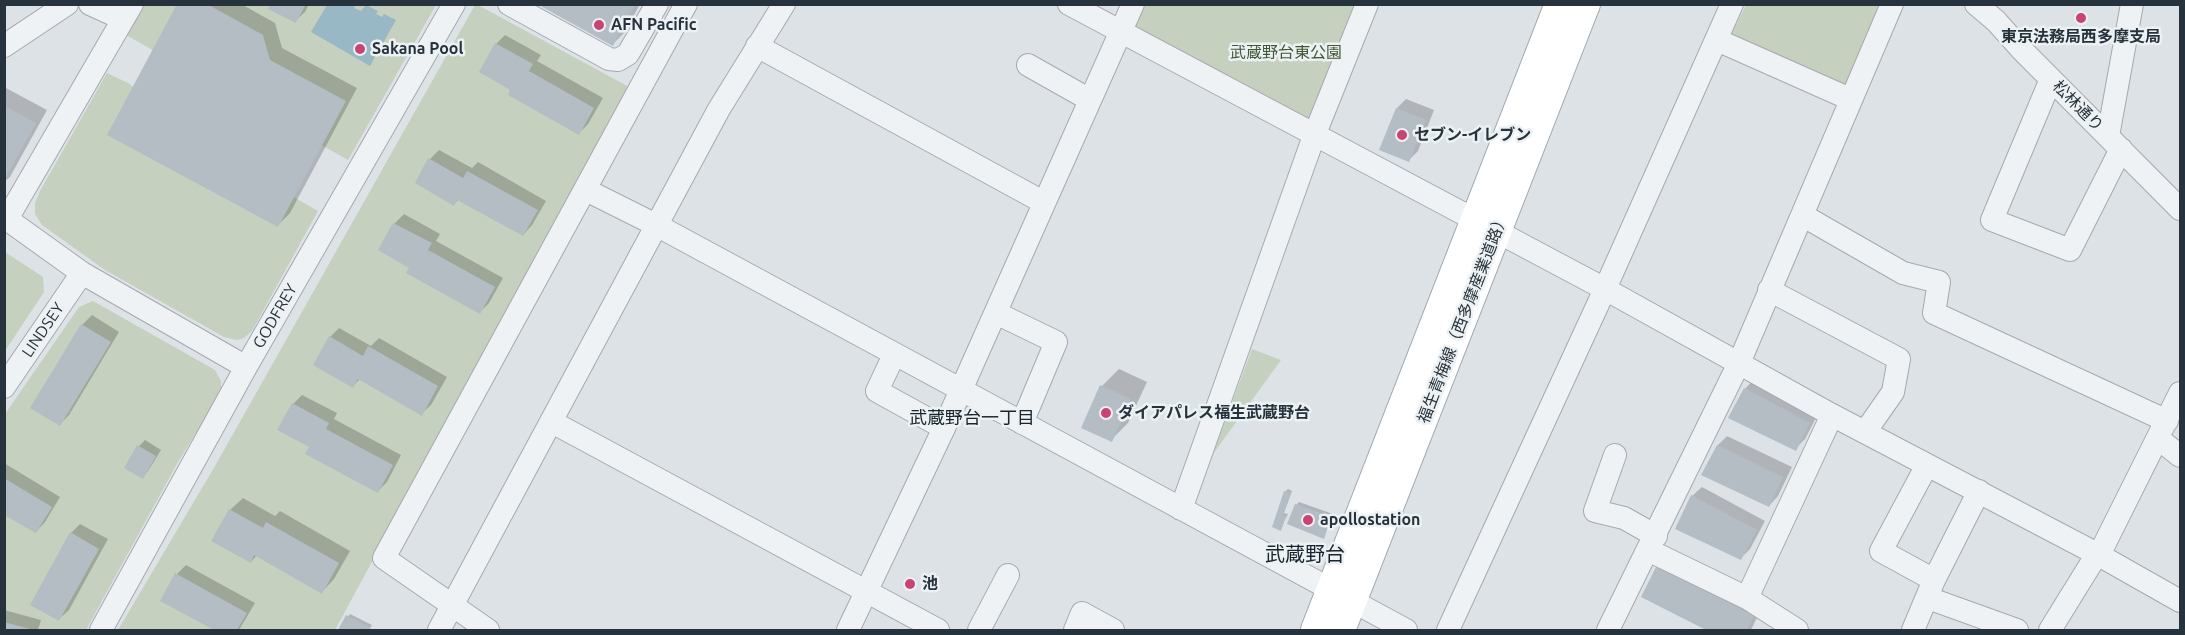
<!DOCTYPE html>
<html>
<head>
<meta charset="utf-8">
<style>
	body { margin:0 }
	#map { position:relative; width:2185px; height:635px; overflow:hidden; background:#dde2e6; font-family:Ubuntu,sans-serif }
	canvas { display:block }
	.frame { position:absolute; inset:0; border:6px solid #27333c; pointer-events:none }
</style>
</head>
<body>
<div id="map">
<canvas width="2185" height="635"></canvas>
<div class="frame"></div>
</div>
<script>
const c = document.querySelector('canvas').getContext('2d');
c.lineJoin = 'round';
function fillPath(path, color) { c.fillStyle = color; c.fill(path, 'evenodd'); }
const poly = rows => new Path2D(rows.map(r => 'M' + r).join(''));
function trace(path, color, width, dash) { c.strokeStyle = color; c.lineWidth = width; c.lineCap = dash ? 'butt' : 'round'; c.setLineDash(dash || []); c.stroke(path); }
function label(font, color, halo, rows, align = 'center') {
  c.font = font + ' Ubuntu,"Noto Sans JP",sans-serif'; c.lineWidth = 5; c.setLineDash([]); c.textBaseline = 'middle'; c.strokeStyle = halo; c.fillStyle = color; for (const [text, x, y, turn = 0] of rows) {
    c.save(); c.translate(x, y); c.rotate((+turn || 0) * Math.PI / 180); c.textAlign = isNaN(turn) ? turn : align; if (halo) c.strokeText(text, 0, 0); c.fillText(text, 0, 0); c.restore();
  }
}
fillPath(poly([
	[1355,4,1314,115,1306,120,1137,30,1134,25,1142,5],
	[143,5,436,5,348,160,126,35],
	[475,5,478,5,629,87,335,630,118,630,215,466],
	[1746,5,1886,5,1850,92,1729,39],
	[107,73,128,83,297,199,318,211,252,331,244,338,237,340,224,337,105,270,42,225,35,214,35,203,40,191],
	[5,252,43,277,44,292,5,351],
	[93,301,215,370,221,381,221,392,178,462,86,630,5,630,5,414,79,307],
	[1252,349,1281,360,1213,454]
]), '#c6d0be');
fillPath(poly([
	[327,5,355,5,354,8,361,11,366,5,378,11,376,14,382,17,384,14,396,20,370,66,311,32]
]), '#98b8c6');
fillPath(poly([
	[179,4,241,4,275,23,282,48,357,88,290,213,278,225],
	[272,4,309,4,305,12,295,21],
	[540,4,640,4,625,32,613,44],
	[505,35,541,55,537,61,603,98,588,124,579,133,512,89,496,44],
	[4,87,47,110,10,177,4,182],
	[1406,99,1434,110,1418,151,1408,161,1397,108],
	[439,150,472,168,478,162,546,201,532,225,523,235,459,199,454,204,430,159],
	[404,214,440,234,436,241,503,278,489,303,480,312,411,267,380,250,395,223],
	[92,315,119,332,69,415,60,424,32,407,82,325],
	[339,328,371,346,379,338,447,377,431,405,421,414,360,379,353,386,330,337],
	[1119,369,1147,382,1128,423,1111,440,1083,427,1102,386],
	[1754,379,1818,414,1805,439,1795,449,1745,389],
	[302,395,337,413,334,419,401,455,387,482,378,491,311,446,293,404],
	[1727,436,1792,467,1778,496,1769,506,1703,475,1718,445],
	[145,440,161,450,148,471,142,477,139,446],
	[4,463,60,497,45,522,36,532,4,513],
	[1702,487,1765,521,1750,549,1741,558,1692,496],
	[1288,489,1292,491,1284,513,1288,514,1280,529,1285,492],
	[243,498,275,516,280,511,350,551,334,579,322,592,257,555,251,562,213,540,230,510],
	[1299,502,1333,514,1323,537,1296,505],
	[80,524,108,539,69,610,59,619,71,533],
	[186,565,255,603,239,630,217,630,162,600,177,574],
	[1658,566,1762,607,1751,630,1709,630,1643,596],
	[4,610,41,620,38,630,4,630],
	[350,614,372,625,369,630,339,630]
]), '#0003');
fillPath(poly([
	[177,4,207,4,263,35,270,60,346,101,278,227,107,135],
	[270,4,306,4,296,23,268,9],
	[537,4,635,4,613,46],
	[495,43,533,64,529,71,594,108,579,135,508,95,510,90,479,72],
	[4,106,36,123,4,180],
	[1396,108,1426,120,1409,162,1379,150],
	[428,158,463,178,467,171,538,210,523,236,457,200,454,206,415,183],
	[393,223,432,243,428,250,495,287,480,314,406,273,409,268,378,250],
	[81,324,111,342,60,426,30,408],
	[329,336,363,356,368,346,438,386,422,416,358,379,353,388,313,365],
	[1100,385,1131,399,1112,442,1081,428],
	[1744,388,1810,423,1796,451,1728,418],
	[292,403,329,423,326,429,393,465,378,493,305,454,309,447,277,430],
	[137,445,156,456,143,479,124,468],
	[1717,445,1783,477,1769,507,1701,475],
	[4,478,52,507,36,533,4,515],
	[1284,491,1291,493,1283,515,1286,516,1281,531,1272,527],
	[1691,495,1757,530,1741,560,1675,529],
	[1295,504,1331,517,1324,539,1287,524],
	[229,509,263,528,266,522,339,563,322,594,254,555,251,563,211,541],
	[70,532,99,549,59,621,30,605],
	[1657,565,1754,616,1747,630,1706,630,1641,597],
	[175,573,247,613,237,630,214,630,160,601],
	[346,615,371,628,369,630,338,630],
	[4,622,34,630,4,630]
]), '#b4bdc3');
const minor = poly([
	[90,4,123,19],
	[509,4,609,59,618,60,628,54,657,4],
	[1069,4,1605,289,1832,415,2097,554,2180,601],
	[1976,4,1996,21,2021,49,2180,209],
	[1717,40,1850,99],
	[4,46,67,4],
	[757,46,1043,202],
	[1028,65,1090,100],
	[2051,79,1992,220,2070,250,2121,149],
	[2108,136,2132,4],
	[586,190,658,226,1406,630],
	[1802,215,1903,273,1939,282,1934,313,2167,421],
	[4,217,82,273,246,367],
	[7,219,132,4],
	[1769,290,1899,359,1893,392,1865,432],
	[996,313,1056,342,1022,423],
	[894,355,877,391,944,428],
	[4,387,82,273],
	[552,422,938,630],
	[2159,439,2180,456],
	[1615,455,1595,511,1624,518,1656,536],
	[1927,465,1881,551,1934,580],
	[1181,509,1314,136,1367,4],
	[1648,550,1747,598,1797,630],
	[2099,555,2180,393],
	[1747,598,1832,415],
	[1928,598,2017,630],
	[101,630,246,367,454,4],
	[439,630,719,109,784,4],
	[488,630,384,558,686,4],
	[848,630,944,428,1133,4],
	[979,630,1008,575],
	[1075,630,1082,613,1113,630],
	[1448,630,1605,289,1732,4],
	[1608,630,1739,363,1892,4],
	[1913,630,1934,580,1979,491],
	[2050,630,2097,554]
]);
const major = poly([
	[1316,630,1560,4],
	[1340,630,1585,4]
]);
trace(minor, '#a3aab0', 24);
trace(major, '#9ca9b2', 32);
trace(minor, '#eff2f5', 22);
trace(major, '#fff', 30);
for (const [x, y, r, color] of [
	[2081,18,6,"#ca4372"],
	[599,25,6,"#ca4372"],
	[360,49,6,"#ca4372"],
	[1402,135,6,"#ca4372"],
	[1106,413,6,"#ca4372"],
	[1308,520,6,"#ca4372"],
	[910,584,6,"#ca4372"]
]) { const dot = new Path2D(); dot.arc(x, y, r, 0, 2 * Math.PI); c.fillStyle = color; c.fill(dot); trace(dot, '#ecf1f4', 2); }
label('bold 16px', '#27333c', '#ecf1f4', [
	["AFN Pacific",611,25],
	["東京法務局西多摩支局",2081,37,"center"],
	["Sakana Pool",372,49],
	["セブン-イレブン",1414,135],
	["ダイアパレス福生武蔵野台",1118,413],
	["apollostation",1320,520],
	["池",922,584]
], 'left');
label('16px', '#425834', '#ecf1f4', [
	["武蔵野台東公園",1286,53]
]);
label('16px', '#27333c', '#ecf1f4', [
	["松林通り",2078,106,45],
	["GODFREY",275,316,-60],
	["福生青梅線（西多摩産業道路）",1463,318,-69],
	["LINDSEY",43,330,-56]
]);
label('18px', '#19242d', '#ecf1f4', [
	["武蔵野台一丁目",972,418]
]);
label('20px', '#19242d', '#ecf1f4', [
	["武蔵野台",1305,554]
]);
</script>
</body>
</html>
